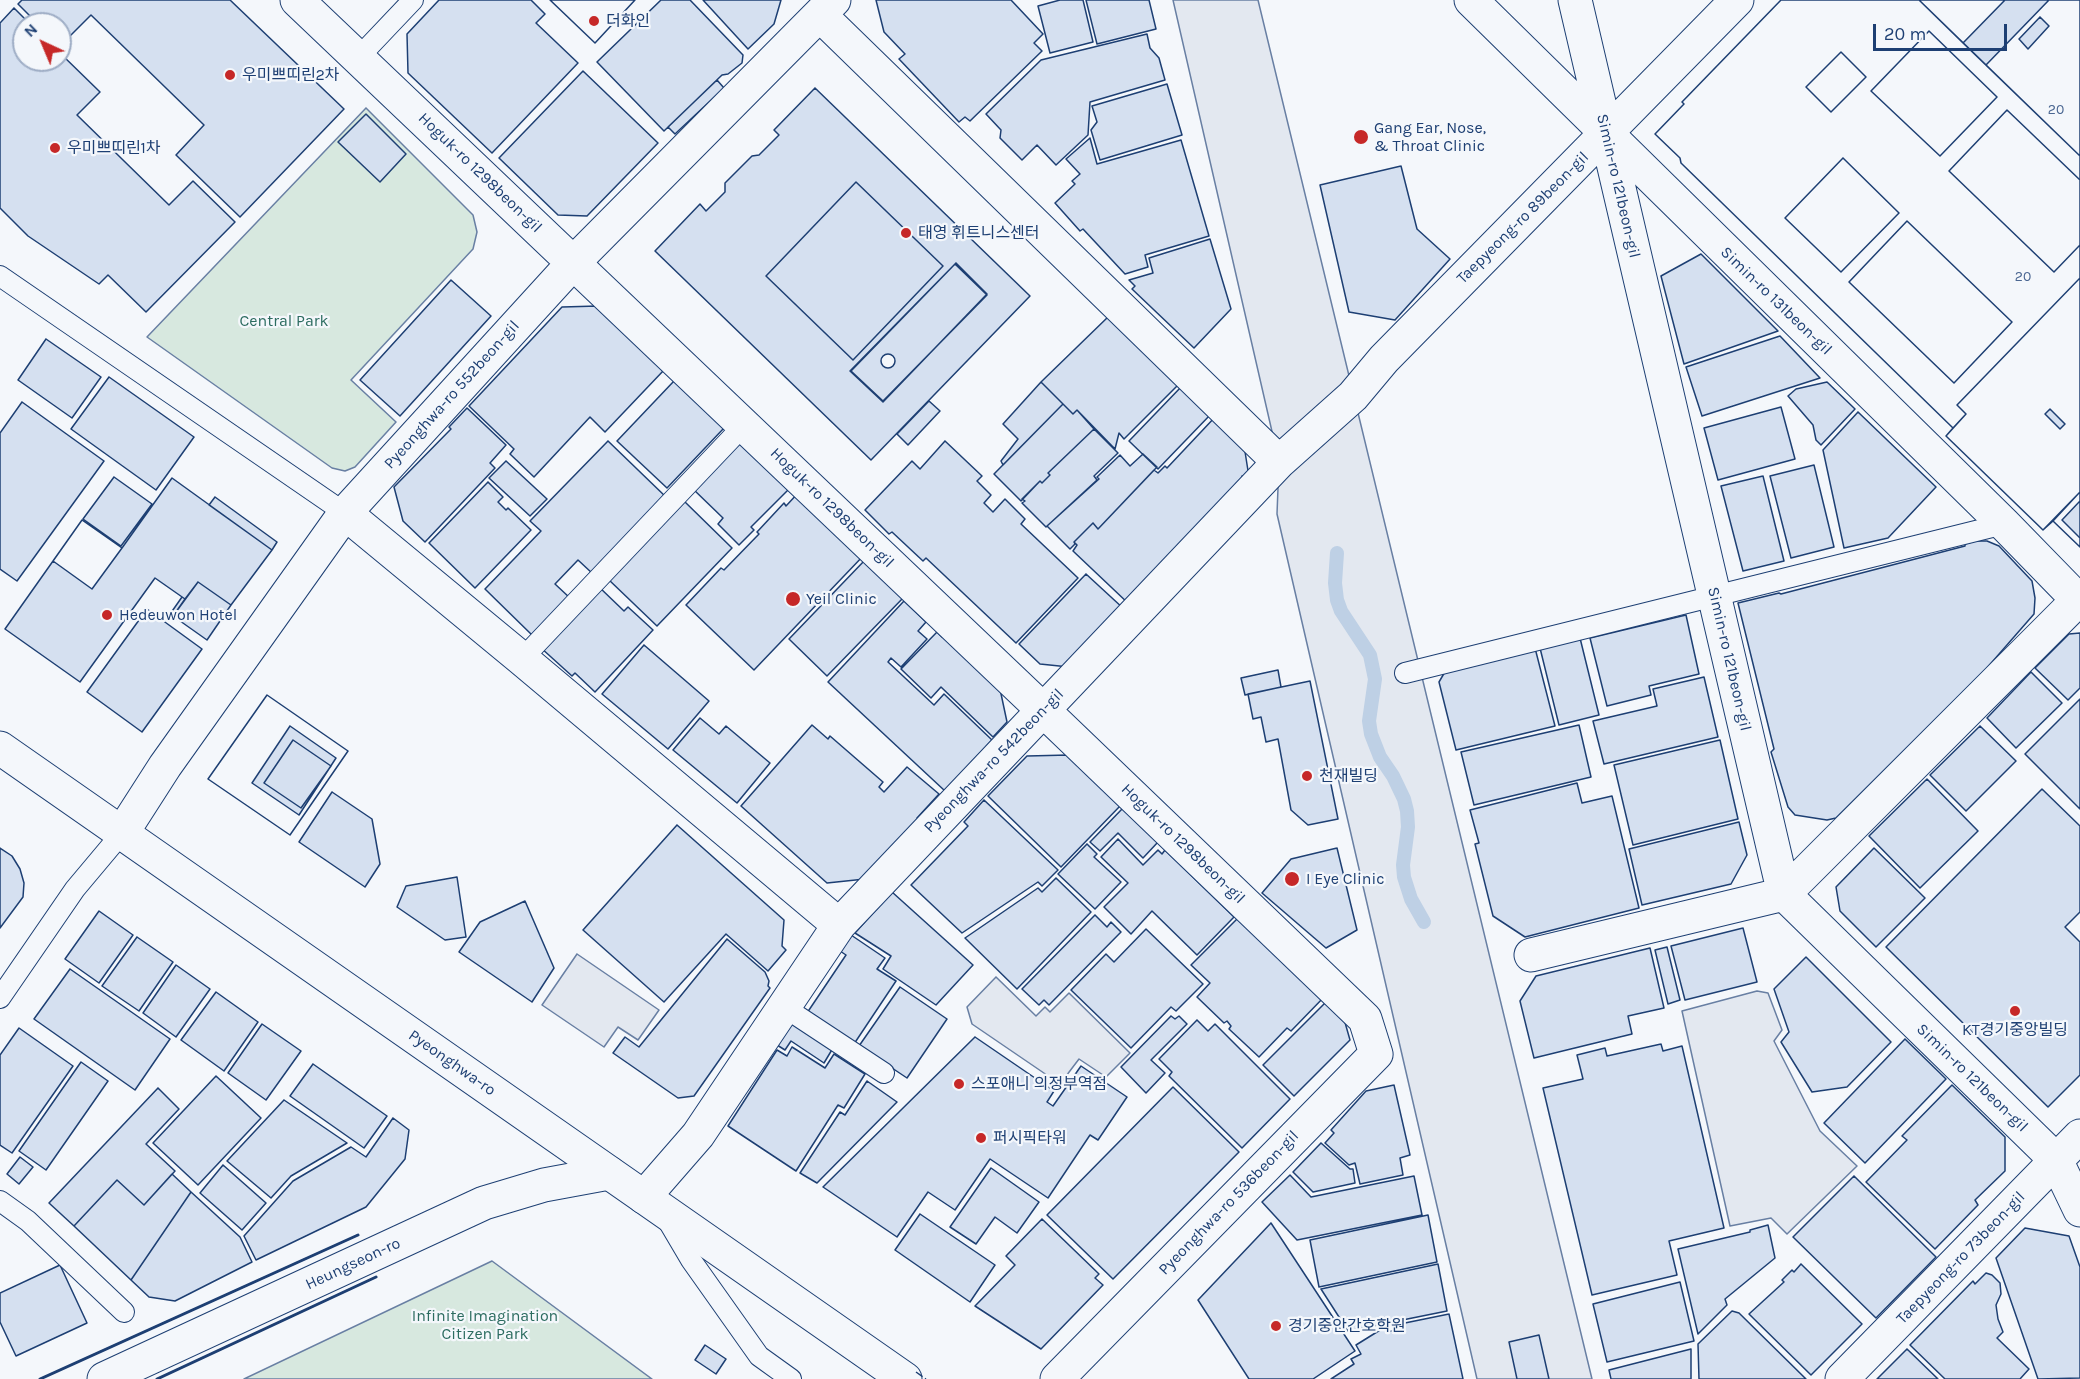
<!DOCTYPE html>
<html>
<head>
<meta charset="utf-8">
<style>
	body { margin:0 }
	#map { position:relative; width:2080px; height:1379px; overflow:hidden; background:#f4f7fb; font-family:Karla,sans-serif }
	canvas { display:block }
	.north { position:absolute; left:12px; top:12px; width:60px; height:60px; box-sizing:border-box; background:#f4f7fb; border:2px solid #9eadc5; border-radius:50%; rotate:316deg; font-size:16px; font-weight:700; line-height:24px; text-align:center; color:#1d3f73 }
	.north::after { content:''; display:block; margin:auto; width:21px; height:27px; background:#c62828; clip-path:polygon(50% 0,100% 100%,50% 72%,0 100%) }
	.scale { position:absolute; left:1873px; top:24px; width:134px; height:27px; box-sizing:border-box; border:3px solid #1d3f73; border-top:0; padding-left:8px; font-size:18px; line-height:21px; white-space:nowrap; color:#1d3f73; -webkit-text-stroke:4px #f4f7fb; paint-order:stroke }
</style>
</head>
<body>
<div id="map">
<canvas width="2080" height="1379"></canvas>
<div class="north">N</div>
<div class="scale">20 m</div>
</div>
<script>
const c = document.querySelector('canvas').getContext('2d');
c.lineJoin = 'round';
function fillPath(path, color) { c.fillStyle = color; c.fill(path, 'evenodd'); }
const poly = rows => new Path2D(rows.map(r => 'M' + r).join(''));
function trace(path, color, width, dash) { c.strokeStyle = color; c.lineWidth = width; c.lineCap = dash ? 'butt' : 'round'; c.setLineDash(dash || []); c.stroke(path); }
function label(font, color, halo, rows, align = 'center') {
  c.font = font + ' Karla,"Noto Sans KR",sans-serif'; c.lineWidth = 4.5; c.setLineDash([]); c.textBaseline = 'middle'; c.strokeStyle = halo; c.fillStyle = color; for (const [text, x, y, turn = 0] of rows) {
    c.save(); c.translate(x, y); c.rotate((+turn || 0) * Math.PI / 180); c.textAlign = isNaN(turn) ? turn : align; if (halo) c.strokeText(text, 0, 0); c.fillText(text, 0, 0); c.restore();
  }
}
const green = poly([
	[366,108,473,215,477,232,473,249,351,380,396,422,355,467,345,471,332,468,147,337,366,108],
	[492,1261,652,1379,244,1379,492,1261]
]);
fillPath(green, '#d7e8df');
trace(green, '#687fa3', 1.5);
const parking = poly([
	[1173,0,1258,0,1592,1379,1477,1379,1277,514,1279,462,1173,0],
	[577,954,659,1010,638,1040,618,1027,604,1047,542,1005,577,954],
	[996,977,1036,1016,1045,1007,1050,1012,1069,993,1130,1053,1106,1077,1079,1059,1060,1084,972,1024,967,1007,996,977],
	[1757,991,1768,993,1782,1030,1774,1041,1820,1131,1857,1166,1787,1234,1771,1218,1730,1226,1682,1011,1757,991]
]);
fillPath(parking, '#e3e8f0');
trace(parking, '#687fa3', 1.5);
trace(poly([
	[1337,553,1335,583,1337,600,1341,611,1370,655,1375,679,1369,721,1371,734,1380,757,1393,776,1404,799,1407,811,1408,827,1403,865,1404,877,1411,899,1424,922]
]), '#bed0e5', 14);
const building = poly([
	[22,0,230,0,344,109,240,217,176,155,204,125,91,15,66,40,62,36,60,38,60,24,38,24,18,4,22,0],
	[439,0,531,0,545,14,536,23,578,63,492,153,408,73,407,34,439,0],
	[550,0,635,0,595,43,550,0],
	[550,0,635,0,595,43,550,0],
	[661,0,690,0,743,55,742,63,728,74,722,75,664,131,597,62,661,0],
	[703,0,781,0,774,24,748,49,703,0],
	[876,0,1011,0,1043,34,1034,43,1042,51,970,121,965,117,959,122,899,59,905,54,884,32,876,0],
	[1060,0,1083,0,1093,42,1050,53,1038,6,1060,0],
	[1086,0,1149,0,1156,29,1097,44,1086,0],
	[1781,0,1919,0,2080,156,2080,180,2007,110,1949,171,2054,272,2080,245,2080,501,2062,520,2080,538,2080,547,2053,521,2043,530,1946,436,1953,428,1681,163,1680,158,1655,134,1684,104,1682,102,1781,0],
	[1929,31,1997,97,1940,156,1871,91,1929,31],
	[1841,52,1866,77,1831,112,1806,87,1841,52],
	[1843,158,1899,213,1841,272,1785,218,1843,158],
	[1907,221,2012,322,1954,383,1849,282,1907,221],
	[1781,0,1919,0,2080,156,2080,278,1957,405,1966,414,1953,428,1681,163,1680,158,1655,134,1684,104,1682,102,1781,0],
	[1919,0,2080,0,2080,156,1986,65,1919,0],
	[1919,0,2080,0,2080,156,1963,43,1919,0],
	[2005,0,2049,0,1986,65,1963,43,2005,0],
	[14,8,30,24,24,24,24,60,60,60,60,53,100,92,77,115,169,205,193,181,235,222,146,312,108,275,99,284,28,236,0,208,0,23,14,8],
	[2040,17,2049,26,2028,49,2019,39,2040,17],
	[1929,31,1997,97,1940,156,1871,91,1929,31],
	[1147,34,1150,48,1159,58,1165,80,1090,102,1088,135,1056,165,1037,145,1022,160,1000,138,1001,130,986,114,1041,60,1147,34],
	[1841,52,1866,77,1831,112,1806,87,1841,52],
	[583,71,658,143,587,216,558,215,499,158,583,71],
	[717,80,724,88,675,134,668,127,717,80],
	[1167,84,1182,135,1100,160,1091,130,1097,122,1092,106,1167,84],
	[815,88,1030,296,871,460,655,251,700,204,706,211,725,192,725,183,752,156,759,155,779,135,774,130,815,88],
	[2007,110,2080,180,2080,245,2054,272,1949,171,2007,110],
	[366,114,406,154,380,182,338,142,366,114],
	[1090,138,1097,164,1181,140,1209,236,1145,255,1148,267,1125,274,1083,229,1080,231,1055,203,1075,184,1072,181,1080,174,1066,159,1090,138],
	[1843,158,1899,213,1841,272,1785,218,1843,158],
	[1401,166,1417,229,1450,259,1395,320,1349,312,1320,185,1401,166],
	[856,182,943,266,853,360,766,276,856,182],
	[856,182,943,266,853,360,766,276,856,182],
	[1907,221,2012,322,1954,383,1849,282,1907,221],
	[1210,239,1231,309,1194,348,1132,289,1135,286,1129,280,1153,273,1149,258,1210,239],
	[1701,254,1778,331,1684,364,1661,276,1701,254],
	[956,263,987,294,883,402,850,371,956,263],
	[955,264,987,295,883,401,851,371,955,264],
	[2080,278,2080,492,2043,530,1946,436,1966,414,1957,405,2080,278],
	[451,280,491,316,400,416,360,380,451,280],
	[598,306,664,370,605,432,590,417,534,477,510,454,514,449,469,406,562,307,598,306],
	[1109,316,1181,382,1124,439,1119,433,1115,449,1077,410,1073,414,1041,382,1109,316],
	[1780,336,1820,378,1702,416,1686,367,1780,336],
	[46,339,101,377,72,418,18,380,46,339],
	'881 361a7 7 0 1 1 14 0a7 7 0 1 1-14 0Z',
	[109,377,194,437,156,490,71,429,109,377],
	[674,381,724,428,667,488,617,441,674,381],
	[1041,382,1063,404,1003,465,1001,461,1018,439,1003,424,1041,382],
	[1827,382,1855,409,1821,445,1816,440,1813,425,1788,396,1796,389,1827,382],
	[1182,386,1211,414,1158,469,1129,441,1182,386],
	[929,401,940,411,908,445,897,434,929,401],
	[22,402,104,461,17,581,0,569,0,433,22,402],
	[1063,404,1073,414,1077,410,1094,429,1048,473,1050,475,1042,483,1040,481,1021,501,994,474,1063,404],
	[1781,407,1795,459,1718,480,1704,428,1781,407],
	[467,408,506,445,490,463,495,468,425,542,403,521,394,487,451,429,449,427,467,408],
	[2050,409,2065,424,2060,429,2045,414,2050,409],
	[1858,412,1936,487,1888,538,1844,548,1823,450,1858,412],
	[1216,416,1243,439,1249,477,1242,476,1242,482,1130,605,1073,551,1077,545,1074,542,1093,523,1098,529,1154,470,1158,473,1165,466,1167,468,1216,416],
	[1094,429,1118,453,1094,476,1097,480,1046,527,1022,503,1025,501,1022,499,1040,481,1042,483,1050,475,1048,473,1094,429],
	[608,441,667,498,593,574,578,560,555,584,570,598,533,636,485,589,541,531,530,521,608,441],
	[945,441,982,476,977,481,991,495,984,503,993,512,1005,499,1025,519,1021,524,1078,578,1016,643,926,558,923,561,892,532,889,534,865,510,912,461,920,469,945,441],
	[739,442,788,490,751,527,754,530,739,545,718,524,723,518,692,488,739,442],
	[1143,454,1157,467,1098,529,1093,523,1074,542,1075,544,1070,549,1047,526,1099,479,1097,477,1120,455,1130,466,1143,454],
	[506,461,547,499,530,516,489,478,506,461],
	[1814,465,1834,547,1791,558,1770,476,1814,465],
	[1763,476,1784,561,1743,571,1721,486,1763,476],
	[114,477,152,504,121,546,83,519,114,477],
	[172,478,272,550,231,605,198,582,185,599,155,578,80,682,5,629,82,520,122,548,172,478],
	[488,482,503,497,498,502,506,510,508,508,531,530,475,588,429,543,488,482],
	[799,492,865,554,754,670,686,605,721,568,724,570,759,534,757,532,784,503,786,506,799,492],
	[2080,492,2080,547,2053,521,2080,492],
	[215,497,277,542,272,550,209,505,215,497],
	[684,501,732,548,657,626,608,579,684,501],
	[82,520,122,548,92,589,53,561,82,520],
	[1975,541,1987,541,1999,546,2032,581,2035,598,2034,614,1986,669,1836,818,1827,820,1795,815,1788,807,1771,752,1774,749,1738,603,1779,593,1781,594,1965,546,1965,544,1975,541],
	[865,560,904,597,827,676,789,639,865,560],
	[1086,574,1124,609,1069,667,1040,664,1019,644,1086,574],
	[198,582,231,605,207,640,173,616,198,582],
	[598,586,624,611,628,607,653,630,595,692,575,673,572,676,540,647,598,586],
	[182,597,185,599,171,619,168,617,182,597],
	[904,601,926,622,918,631,927,639,901,667,891,658,888,662,934,705,944,694,992,740,945,791,828,682,904,601],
	[147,609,202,649,142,732,87,692,147,609],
	[1686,615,1699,674,1649,686,1651,695,1607,706,1590,638,1686,615],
	[937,632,942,637,947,632,1000,689,1007,722,993,737,941,687,931,698,901,669,937,632],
	[2080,633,2080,688,2068,700,2035,668,2069,634,2080,633],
	[1580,638,1599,715,1559,725,1540,648,1580,638],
	[644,645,709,701,668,749,602,694,644,645],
	[1535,648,1555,726,1456,750,1439,682,1446,670,1535,648],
	[1278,670,1281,687,1245,695,1241,678,1278,670],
	[2031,672,2062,703,2016,748,1987,718,2031,672],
	[1704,677,1718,737,1604,764,1593,721,1657,706,1653,689,1704,677],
	[1310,681,1338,819,1308,825,1291,810,1278,739,1266,742,1261,717,1253,719,1248,694,1310,681],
	[267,695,348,751,290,835,208,779,267,695],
	[290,726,336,758,299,815,252,783,290,726],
	[267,695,348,751,290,835,208,779,267,695],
	[2080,699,2080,809,2025,754,2080,699],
	[700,718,719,734,726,726,770,763,737,803,673,750,700,718],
	[812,725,828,739,830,736,883,782,879,787,884,792,907,767,939,794,917,818,922,822,865,879,827,883,741,806,812,725],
	[1579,725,1591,777,1474,805,1461,752,1579,725],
	[1980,726,2016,761,1966,811,1930,775,1980,726],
	[293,740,331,766,301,808,264,783,293,740],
	[293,740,331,766,301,808,264,783,293,740],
	[1720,740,1738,819,1633,845,1614,765,1720,740],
	[1069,755,1121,805,1061,867,988,796,1027,756,1069,755],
	[1927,779,1978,831,1920,888,1869,836,1927,779],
	[1577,783,1582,803,1612,796,1639,908,1525,937,1493,916,1475,844,1479,843,1470,810,1577,783],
	[2042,789,2080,826,2080,912,2065,927,2080,942,2080,1075,2048,1107,1886,947,2042,789],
	[332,792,372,819,380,864,365,887,299,842,332,792],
	[984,800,1058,870,1042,886,1038,882,962,933,911,885,968,826,964,822,984,800],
	[1123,808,1158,842,1143,858,1118,833,1100,851,1090,842,1123,808],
	[1739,822,1747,855,1731,884,1642,905,1629,849,1739,822],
	[677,825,784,920,782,946,786,950,768,971,726,934,664,1002,583,930,677,825],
	[1118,839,1143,865,1158,850,1162,854,1165,850,1234,917,1197,955,1152,911,1131,934,1104,907,1128,883,1101,857,1118,839],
	[1087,844,1097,854,1094,857,1121,882,1095,909,1058,874,1087,844],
	[0,848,12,856,20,869,24,883,23,897,0,928,0,848],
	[1337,848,1357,930,1326,948,1262,893,1291,859,1337,848],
	[1874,848,1925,898,1876,947,1840,911,1836,887,1874,848],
	[457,877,466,937,445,940,397,907,406,886,457,877],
	[1056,878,1091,912,1017,989,965,938,1038,888,1042,892,1056,878],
	[892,892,973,965,936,1005,883,969,891,956,855,933,892,892],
	[525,901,554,968,532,1002,459,952,480,922,525,901],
	[99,911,133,935,99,983,65,959,99,911],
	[1095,915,1107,927,1111,922,1121,932,1049,1005,1044,1000,1039,1005,1022,989,1095,915],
	[1238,918,1326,995,1291,1031,1287,1028,1259,1057,1229,1029,1231,1026,1227,1021,1224,1023,1197,997,1210,983,1191,965,1238,918],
	[1743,928,1757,982,1685,1000,1671,946,1743,928],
	[1146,929,1203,984,1176,1011,1171,1007,1131,1048,1071,990,1106,954,1114,962,1146,929],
	[851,935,885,958,877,969,896,981,854,1044,807,1013,846,955,840,951,851,935],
	[137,937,173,962,139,1011,102,986,137,937],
	[727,939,765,972,769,981,768,986,770,988,694,1096,678,1098,613,1053,625,1037,639,1047,727,939],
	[1667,947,1680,1000,1668,1004,1655,950,1667,947],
	[1650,948,1664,1008,1628,1016,1632,1034,1534,1058,1520,1001,1536,976,1650,948],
	[1806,957,1891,1042,1847,1087,1812,1092,1781,1042,1789,1032,1774,989,1806,957],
	[176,965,210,989,176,1037,143,1013,176,965],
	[70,969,170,1039,135,1090,34,1019,70,969],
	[900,987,947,1019,907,1078,859,1046,900,987],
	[216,992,258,1022,224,1071,181,1040,216,992],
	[1331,997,1340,1005,1350,1040,1294,1096,1263,1065,1331,997],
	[1171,1016,1175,1019,1179,1016,1187,1024,1151,1060,1165,1073,1146,1093,1121,1067,1171,1016],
	[1197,1020,1208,1031,1215,1024,1290,1099,1242,1148,1169,1076,1172,1072,1159,1059,1197,1020],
	[793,1022,833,1048,824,1063,791,1041,785,1050,777,1045,793,1022],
	[262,1024,301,1051,266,1100,228,1073,262,1024],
	[19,1028,73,1066,12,1153,0,1145,0,1055,19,1028],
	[975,1037,1054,1091,1047,1102,1053,1106,1081,1066,1127,1097,1098,1140,1090,1135,1048,1198,990,1159,955,1210,928,1192,897,1237,823,1187,975,1037],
	[1905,1039,1946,1079,1865,1163,1824,1123,1905,1039],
	[1661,1044,1663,1051,1682,1046,1724,1228,1669,1241,1677,1275,1592,1295,1543,1088,1583,1079,1577,1055,1605,1048,1607,1056,1661,1044],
	[792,1047,825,1068,834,1054,865,1074,844,1108,838,1105,796,1171,728,1126,777,1050,787,1056,792,1047],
	[81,1062,108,1081,46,1170,19,1151,81,1062],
	[313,1064,387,1116,364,1148,290,1096,313,1064],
	[216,1076,261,1118,198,1185,153,1143,216,1076],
	[867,1081,897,1102,817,1183,800,1173,840,1112,845,1115,867,1081],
	[1394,1085,1410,1155,1400,1158,1403,1175,1360,1184,1355,1163,1349,1165,1325,1143,1334,1133,1331,1130,1366,1091,1394,1085],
	[1952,1085,2005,1137,2005,1171,1975,1200,1978,1205,1935,1249,1866,1182,1907,1140,1902,1136,1952,1085],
	[1173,1087,1239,1152,1113,1279,1047,1215,1173,1087],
	[158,1088,179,1109,146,1144,175,1171,144,1205,117,1180,74,1226,49,1203,158,1088],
	[284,1100,347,1143,291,1176,271,1198,227,1161,284,1100],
	[393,1118,409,1130,405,1159,366,1207,256,1260,244,1236,293,1181,351,1147,366,1157,393,1118],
	[1321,1143,1350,1169,1353,1169,1355,1183,1313,1192,1293,1172,1321,1143],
	[20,1157,33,1167,19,1184,7,1174,20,1157],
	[223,1165,266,1203,242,1230,200,1193,223,1165],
	[991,1168,1039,1202,1017,1233,995,1217,976,1244,950,1227,991,1168],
	[172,1174,191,1192,131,1280,74,1226,117,1180,144,1205,172,1174],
	[1290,1175,1311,1197,1414,1176,1422,1215,1297,1240,1262,1202,1290,1175],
	[1854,1176,1936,1257,1876,1318,1793,1237,1854,1176],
	[191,1192,240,1237,252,1262,175,1301,149,1297,131,1280,191,1192],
	[920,1214,995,1265,970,1302,895,1250,920,1214],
	[1428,1215,1437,1262,1319,1287,1310,1240,1428,1215],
	[1042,1219,1099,1274,1095,1278,1103,1285,1041,1349,975,1306,1015,1265,1006,1256,1042,1219],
	[1271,1223,1355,1351,1313,1379,1249,1379,1198,1300,1271,1223],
	[1768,1225,1775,1258,1725,1299,1727,1305,1698,1334,1678,1249,1750,1232,1750,1230,1768,1225],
	[2025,1228,2069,1236,2080,1267,2080,1378,2038,1379,1996,1258,2025,1228],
	[1438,1264,1447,1311,1348,1331,1321,1289,1438,1264],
	[1801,1264,1862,1324,1811,1375,1749,1314,1784,1282,1782,1280,1792,1270,1794,1272,1801,1264],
	[60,1265,87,1323,16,1356,0,1322,0,1293,60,1265],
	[1986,1273,1992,1275,2000,1283,2001,1294,1996,1305,1998,1319,2003,1332,1997,1338,2029,1369,2020,1379,1945,1379,1910,1345,1973,1281,1975,1284,1986,1273],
	[1680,1282,1694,1341,1607,1362,1593,1304,1680,1282],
	[1732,1311,1739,1313,1806,1379,1699,1379,1698,1344,1732,1311],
	[1449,1314,1463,1379,1331,1379,1354,1364,1351,1359,1361,1354,1356,1345,1385,1327,1387,1332,1401,1329,1400,1324,1449,1314],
	[1539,1335,1549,1379,1517,1379,1509,1342,1539,1335],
	[705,1345,726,1359,716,1374,695,1360,705,1345],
	[1691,1349,1691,1379,1611,1379,1609,1370,1691,1349],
	[1907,1349,1938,1379,1877,1379,1907,1349]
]);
fillPath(building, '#d5e0f0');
trace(building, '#1d3f73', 1.5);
const lane = poly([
	[358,58,413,0],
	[0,276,345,513],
	[522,659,744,425],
	[1405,673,2004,524],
	[0,998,75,889,122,833],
	[784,1007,884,1073],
	[0,1201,28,1221,124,1312],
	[668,1221,691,1260,759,1356,791,1379]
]);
const street = poly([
	[297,0,1043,710,1365,1019,1376,1054,1057,1379],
	[1471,0,2004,524,2080,602],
	[1575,0,1784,894,2056,1160,2080,1210],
	[820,15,1279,462],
	[345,513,522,659,839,925],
	[122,833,165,766,345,513,574,262,834,0],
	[1531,955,1784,894,2078,600],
	[644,1197,698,1135,839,925,1279,462,1353,396,1384,359,1737,0],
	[104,1379,484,1203,544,1185,609,1173],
	[1842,1379,2080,1136]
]);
const secondary = poly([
	[0,748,905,1379]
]);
trace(lane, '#1d3f73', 22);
trace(street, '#1d3f73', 35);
trace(secondary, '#1d3f73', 35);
trace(lane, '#f4f7fb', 20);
trace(street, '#f4f7fb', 33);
trace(secondary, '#f4f7fb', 33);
trace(poly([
	[916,1372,926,1379],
	[40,1379,358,1235],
	[157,1379,376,1277]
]), '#1d3f73', 1.5, [8, 3]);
trace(poly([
	[40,1379,358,1235],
	[157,1379,376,1277]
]), '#1d3f73', 3);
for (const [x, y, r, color] of [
	[594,21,6,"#c62828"],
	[230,75,6,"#c62828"],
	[1361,137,8,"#c62828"],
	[55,148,6,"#c62828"],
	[906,233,6,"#c62828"],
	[793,599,8,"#c62828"],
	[107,615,6,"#c62828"],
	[1307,776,6,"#c62828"],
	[1292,879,8,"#c62828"],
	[2015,1011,6,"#c62828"],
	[959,1084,6,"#c62828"],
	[981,1138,6,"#c62828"],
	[1276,1326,6,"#c62828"]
]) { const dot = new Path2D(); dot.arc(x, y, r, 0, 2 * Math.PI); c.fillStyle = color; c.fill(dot); trace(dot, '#f4f7fb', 2); }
label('14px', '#4b6792', null, [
	["20",2056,110],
	["20",2023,277]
]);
label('16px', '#1d3f73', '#f4f7fb', [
	["더화인",606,21],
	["우미쁘띠린2차",242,75],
	["Gang Ear, Nose,",1374,128],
	["& Throat Clinic",1374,146],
	["우미쁘띠린1차",67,148],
	["태영 휘트니스센터",918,233],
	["Yeil Clinic",806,599],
	["Hedeuwon Hotel",119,615],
	["천재빌딩",1319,776],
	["I Eye Clinic",1306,879],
	["KT경기중앙빌딩",2015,1030,"center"],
	["스포애니 의정부역점",971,1084],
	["퍼시픽타워",993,1138],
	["경기중안간호학원",1288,1326]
], 'left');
label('16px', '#1d3f73', '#f4f7fb', [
	["Hoguk-ro 1298beon-gil",480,173,44],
	["Simin-ro 121beon-gil",1618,186,77],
	["Taepyeong-ro 89beon-gil",1523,218,-45],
	["Simin-ro 131beon-gil",1776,301,44],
	["Pyeonghwa-ro 552beon-gil",452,395,-48],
	["Hoguk-ro 1298beon-gil",832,508,44],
	["Simin-ro 121beon-gil",1729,659,77],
	["Pyeonghwa-ro 542beon-gil",994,761,-46],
	["Hoguk-ro 1298beon-gil",1183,844,44],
	["Pyeonghwa-ro",452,1063,35],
	["Simin-ro 121beon-gil",1972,1078,44],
	["Pyeonghwa-ro 536beon-gil",1229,1203,-46],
	["Taepyeong-ro 73beon-gil",1961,1258,-46],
	["Heungseon-ro",353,1264,-25]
]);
label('16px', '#2c6c60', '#f4f7fb', [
	["Central Park",284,321],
	["Infinite Imagination",485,1316],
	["Citizen Park",485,1334]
]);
</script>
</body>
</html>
